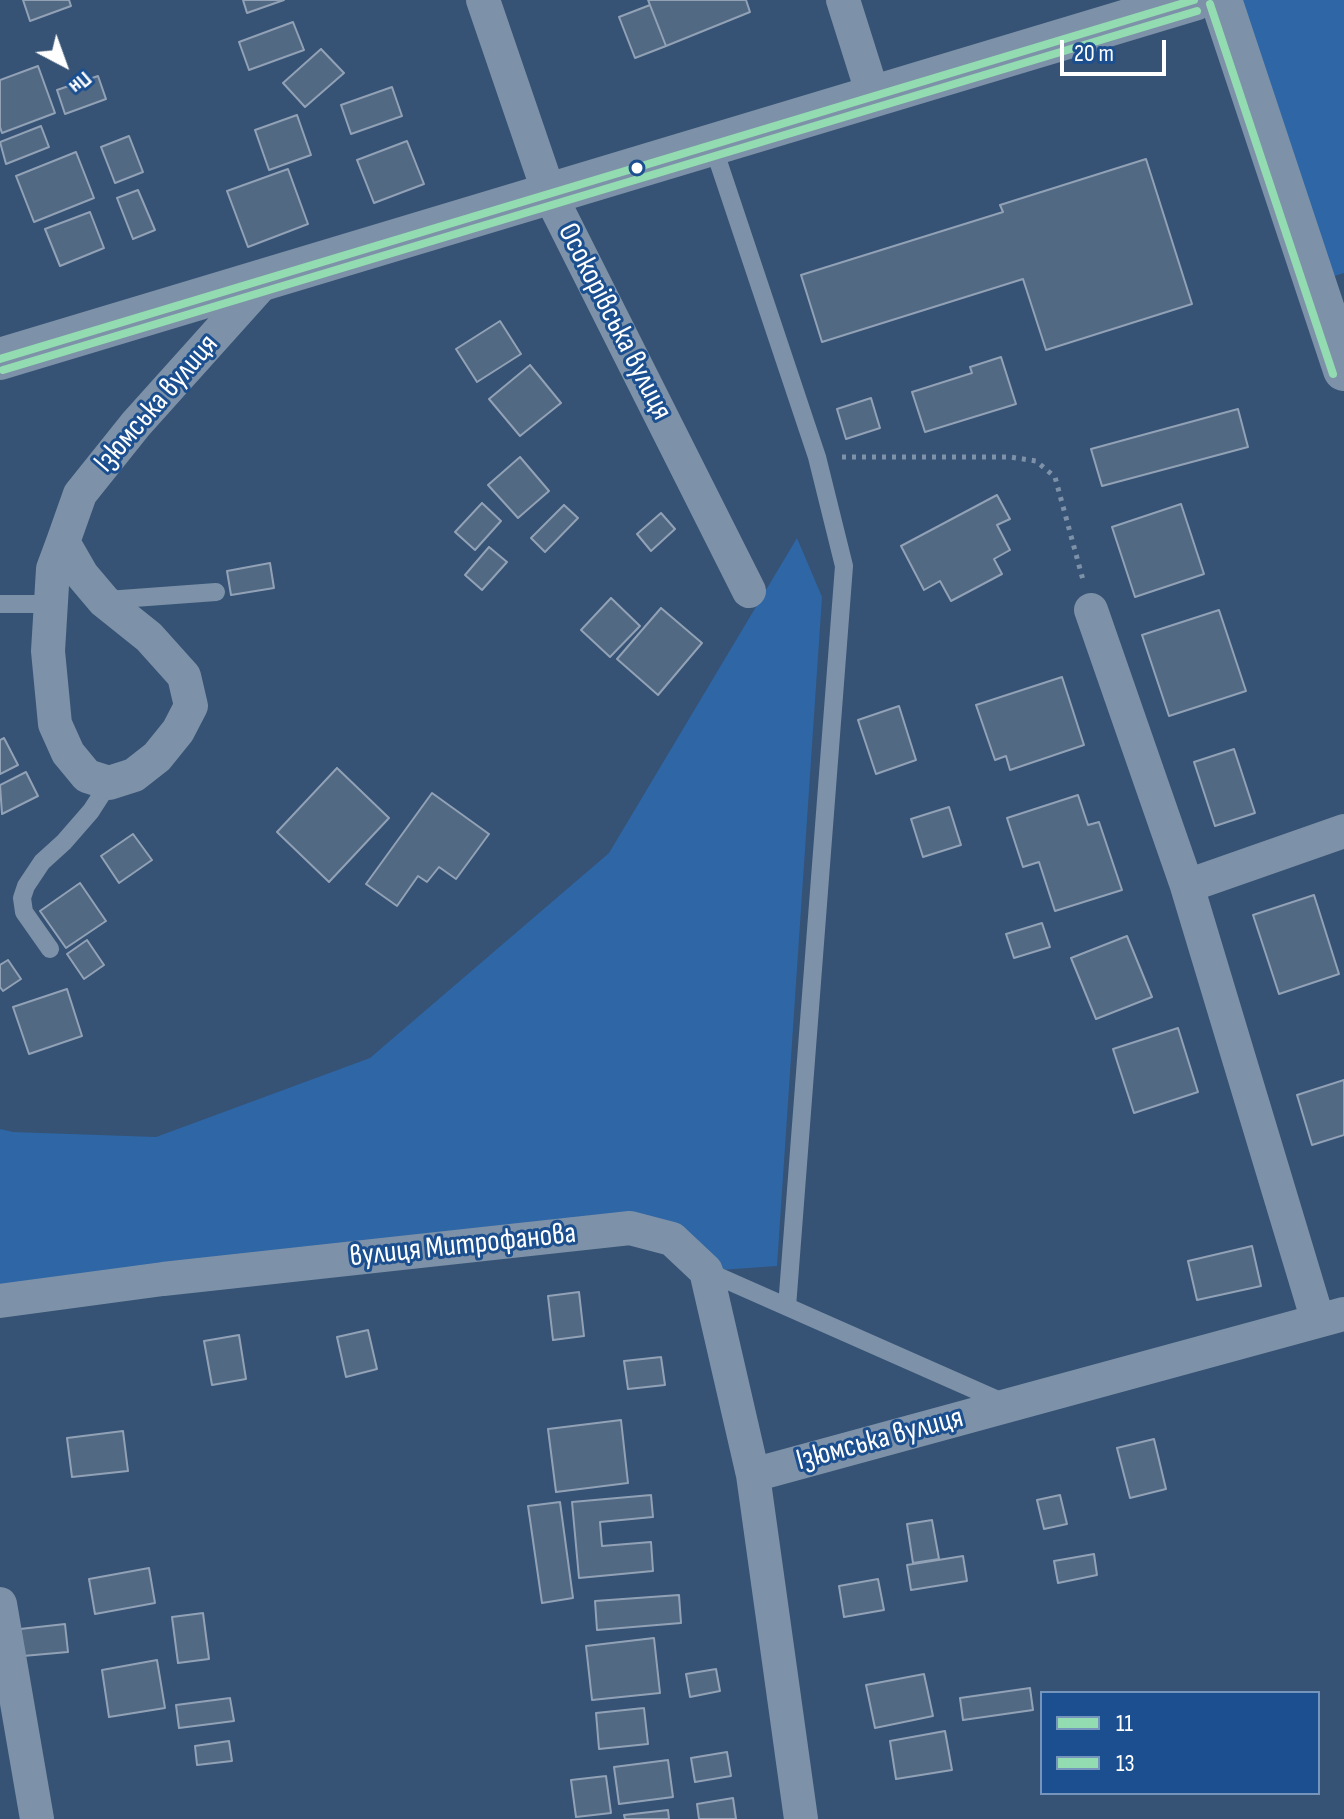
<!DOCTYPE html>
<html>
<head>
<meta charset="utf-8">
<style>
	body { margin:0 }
	#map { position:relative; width:1344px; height:1819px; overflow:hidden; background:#365274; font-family:"Sofia Sans Condensed",sans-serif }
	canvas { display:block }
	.legend { position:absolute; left:1040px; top:1691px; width:280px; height:104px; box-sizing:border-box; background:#1b4f8f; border:2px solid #7695bc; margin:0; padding:10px 14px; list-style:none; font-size:24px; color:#fff }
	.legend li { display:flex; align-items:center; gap:16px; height:40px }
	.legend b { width:40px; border:2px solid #7695bc }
	.north { position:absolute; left:24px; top:24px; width:80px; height:80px; -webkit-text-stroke:6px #1b4f8f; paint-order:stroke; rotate:139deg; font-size:22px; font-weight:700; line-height:32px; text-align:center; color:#fff }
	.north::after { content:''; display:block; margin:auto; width:28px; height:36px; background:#fff; clip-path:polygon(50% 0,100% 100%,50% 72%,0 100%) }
	.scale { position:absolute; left:1060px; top:40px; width:106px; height:36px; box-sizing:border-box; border:4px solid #fff; border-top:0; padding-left:10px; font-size:24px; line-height:28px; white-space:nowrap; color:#fff; -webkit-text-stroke:6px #1b4f8f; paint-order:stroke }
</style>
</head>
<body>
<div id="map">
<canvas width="1344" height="1819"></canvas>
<ul class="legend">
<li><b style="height:10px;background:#93dcb1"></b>11</li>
<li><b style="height:10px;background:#93dcb1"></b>13</li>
</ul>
<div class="north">Пн</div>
<div class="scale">20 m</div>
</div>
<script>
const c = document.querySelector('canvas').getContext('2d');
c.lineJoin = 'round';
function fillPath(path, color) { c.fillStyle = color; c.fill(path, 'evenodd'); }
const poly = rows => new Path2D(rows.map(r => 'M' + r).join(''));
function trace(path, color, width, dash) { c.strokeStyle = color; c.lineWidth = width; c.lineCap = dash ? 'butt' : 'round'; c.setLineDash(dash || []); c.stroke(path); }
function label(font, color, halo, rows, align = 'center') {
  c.font = font + ' "Sofia Sans Condensed",sans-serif'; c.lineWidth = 6; c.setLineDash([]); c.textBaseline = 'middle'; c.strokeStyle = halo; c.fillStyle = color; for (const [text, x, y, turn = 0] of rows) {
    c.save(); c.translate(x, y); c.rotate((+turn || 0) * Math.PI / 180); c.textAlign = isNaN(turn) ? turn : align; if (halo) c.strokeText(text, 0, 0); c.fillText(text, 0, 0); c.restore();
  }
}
fillPath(poly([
	[1221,0,1344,0,1344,273,1315,282],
	[797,538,822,597,777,1266,706,1271,672,1239,0,1301,0,1129,13,1132,156,1137,370,1058,609,853]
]), '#2f66a5');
const building = poly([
	[23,0,69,0,71,6,30,21,23,0],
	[243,0,284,0,247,13,243,0],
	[648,0,746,0,750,12,666,46,648,0],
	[650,5,666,46,635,58,619,17,650,5],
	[293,22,304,50,249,70,239,42,293,22],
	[321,49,344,73,305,107,283,83,321,49],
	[38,66,55,113,2,133,0,127,0,80,38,66],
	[98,76,106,99,65,114,57,90,98,76],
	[392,87,402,116,351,134,341,105,392,87],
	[297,115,311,155,269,170,255,130,297,115],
	[41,126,49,147,6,164,0,142,41,126],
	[129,136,143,172,115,183,101,147,129,136],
	[407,141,424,184,374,203,357,160,407,141],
	[76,152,94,198,34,222,16,176,76,152],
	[1146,159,1192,304,1046,350,1023,279,822,342,801,275,1003,212,1000,205,1146,159],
	[288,169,308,224,248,247,227,191,288,169],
	[138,190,155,230,133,239,117,198,138,190],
	[90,212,104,248,60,266,45,229,90,212],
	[500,321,521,354,477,382,456,349,500,321],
	[1001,357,1016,404,925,432,912,392,972,373,970,367,1001,357],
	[530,365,561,403,520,436,489,399,530,365],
	[871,398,880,428,846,439,837,409,871,398],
	[1238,409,1248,447,1102,486,1091,449,1238,409],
	[520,457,549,491,518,518,488,485,520,457],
	[997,495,1010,519,997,525,1010,550,994,559,1002,574,951,601,940,581,924,590,901,546,997,495],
	[482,503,501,521,475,550,455,532,482,503],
	[1181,504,1204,574,1135,597,1112,527,1181,504],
	[564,505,578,518,545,552,531,538,564,505],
	[661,513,675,529,651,551,637,534,661,513],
	[489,547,507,562,482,590,465,575,489,547],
	[270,563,274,588,231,595,227,571,270,563],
	[611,598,640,626,610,657,581,630,611,598],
	[661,608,702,643,658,695,617,659,661,608],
	[1219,610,1246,691,1169,716,1142,635,1219,610],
	[1062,677,1084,745,1010,770,1006,756,995,760,976,705,1062,677],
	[899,706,916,760,876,774,858,720,899,706],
	[4,738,18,765,0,774,0,740,4,738],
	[1234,749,1255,813,1215,826,1194,762,1234,749],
	[337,768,389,818,329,882,277,832,337,768],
	[26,772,38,796,2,814,0,785,26,772],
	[432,793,489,834,456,879,439,867,427,882,418,876,397,906,366,884,432,793],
	[1078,795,1088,825,1099,822,1122,890,1055,911,1039,862,1023,867,1007,818,1078,795],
	[949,807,961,845,923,857,911,819,949,807],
	[133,834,152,860,119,883,101,856,133,834],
	[80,883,106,921,66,948,40,911,80,883],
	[1314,895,1339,974,1279,994,1253,915,1314,895],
	[1042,923,1050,947,1014,958,1006,934,1042,923],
	[1127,936,1152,997,1096,1019,1071,958,1127,936],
	[87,940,104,965,84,979,67,954,87,940],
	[8,960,21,979,3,991,0,987,0,965,8,960],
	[67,989,82,1036,29,1054,13,1007,67,989],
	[1178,1028,1198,1092,1134,1113,1113,1049,1178,1028],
	[1344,1080,1344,1135,1312,1145,1297,1095,1344,1080],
	[1252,1246,1261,1286,1197,1300,1188,1261,1252,1246],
	[579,1292,584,1336,553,1340,548,1296,579,1292],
	[368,1330,377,1369,346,1377,337,1337,368,1330],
	[239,1335,246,1379,212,1385,204,1341,239,1335],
	[661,1357,665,1385,628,1389,624,1361,661,1357],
	[621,1420,628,1483,556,1492,548,1429,621,1420],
	[123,1431,128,1471,72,1477,67,1438,123,1431],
	[1154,1439,1166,1489,1130,1498,1117,1448,1154,1439],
	[651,1495,653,1517,600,1522,602,1546,651,1542,653,1571,579,1578,572,1502,651,1495],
	[1060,1495,1067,1524,1044,1529,1037,1500,1060,1495],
	[560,1502,573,1598,542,1603,528,1506,560,1502],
	[932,1520,939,1559,913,1563,907,1524,932,1520],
	[1094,1554,1097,1575,1058,1583,1054,1561,1094,1554],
	[963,1556,967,1581,911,1590,907,1565,963,1556],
	[149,1568,155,1603,95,1614,89,1579,149,1568],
	[878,1579,884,1610,844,1617,839,1586,878,1579],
	[679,1595,681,1623,597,1630,595,1601,679,1595],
	[203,1613,209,1659,178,1663,172,1617,203,1613],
	[65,1624,68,1652,23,1656,20,1629,65,1624],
	[654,1638,660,1693,592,1700,586,1646,654,1638],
	[157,1660,165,1708,109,1717,102,1670,157,1660],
	[716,1669,720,1691,690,1697,686,1674,716,1669],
	[924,1674,933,1716,875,1728,866,1685,924,1674],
	[1030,1688,1033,1710,963,1720,960,1698,1030,1688],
	[230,1698,234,1721,179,1728,176,1705,230,1698],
	[644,1708,648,1744,599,1749,596,1713,644,1708],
	[945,1731,952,1770,896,1779,890,1741,945,1731],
	[229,1741,232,1761,197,1765,195,1746,229,1741],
	[727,1752,731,1776,695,1782,691,1758,727,1752],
	[668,1760,673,1797,619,1804,614,1767,668,1760],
	[606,1776,611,1813,576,1817,571,1780,606,1776],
	[733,1798,736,1819,699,1819,697,1804,733,1798],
	[668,1810,669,1819,625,1819,624,1815,668,1810]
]);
fillPath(building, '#526984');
trace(building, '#92a2b6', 2);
trace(poly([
	[842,457,1010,457,1036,461,1055,477,1083,580]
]), '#7d92a8', 5, [4, 6]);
trace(poly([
	[712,143,817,457,844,566,787,1307],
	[107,600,216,592],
	[0,604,51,604],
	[50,949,24,912,22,898,26,886,42,862,64,842,91,811,109,783],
	[706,1271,1007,1404]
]), '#7d92a8', 18);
trace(poly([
	[483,0,549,193,749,591],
	[843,0,873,95],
	[63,542,82,575,104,601,149,637,184,676,191,706,178,731,157,757,134,775,109,783,87,776,68,753,55,724,48,651,53,569,63,542,80,494,136,424,268,277],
	[1091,610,1187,886,1318,1321],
	[1187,886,1344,831],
	[0,1301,163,1279,630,1228,672,1239,706,1271,753,1475],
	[0,1604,37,1819],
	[801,1819,753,1475,1344,1314]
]), '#7d92a8', 34);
trace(poly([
	[1221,0,1344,370],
	[0,359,1194,0]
]), '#7d92a8', 42);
trace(poly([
	[0,359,1194,0]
]), '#93dcb1', 8);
trace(poly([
	[1210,4,1333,374],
	[3,370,1197,11]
]), '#93dcb1', 8);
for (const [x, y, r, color] of [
	[637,168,7,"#fff"]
]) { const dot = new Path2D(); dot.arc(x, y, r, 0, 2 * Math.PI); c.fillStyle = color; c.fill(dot); trace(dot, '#1b4f8f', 3); }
label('30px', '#fff', '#1b4f8f', [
	["Осокорівська вулиця",614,322,63],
	["Ізюмська вулиця",157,404,-49],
	["вулиця Митрофанова",463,1246,-6],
	["Ізюмська вулиця",880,1440,-15]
]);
</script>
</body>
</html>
